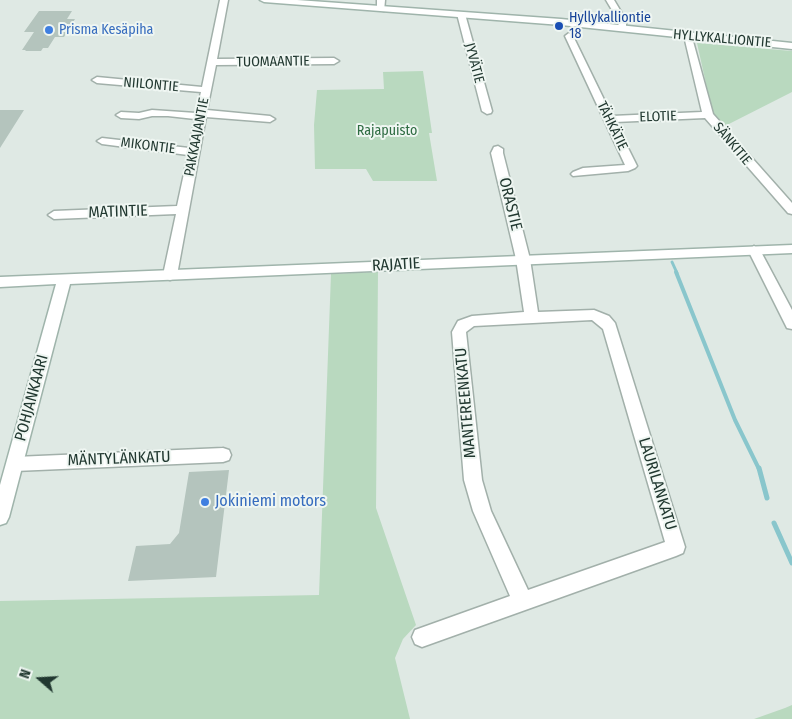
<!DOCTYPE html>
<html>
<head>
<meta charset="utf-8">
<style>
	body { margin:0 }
	#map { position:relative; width:792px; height:719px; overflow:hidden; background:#dfe9e4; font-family:"Fira Sans Condensed",sans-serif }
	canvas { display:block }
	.north { position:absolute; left:15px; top:654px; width:50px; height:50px; -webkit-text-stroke:4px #eff6f2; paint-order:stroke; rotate:289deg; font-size:14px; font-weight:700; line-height:20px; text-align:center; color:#213830 }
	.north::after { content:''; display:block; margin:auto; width:18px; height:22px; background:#213830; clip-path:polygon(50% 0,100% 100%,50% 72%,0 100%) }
</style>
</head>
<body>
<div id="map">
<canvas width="792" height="719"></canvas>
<div class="north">N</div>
</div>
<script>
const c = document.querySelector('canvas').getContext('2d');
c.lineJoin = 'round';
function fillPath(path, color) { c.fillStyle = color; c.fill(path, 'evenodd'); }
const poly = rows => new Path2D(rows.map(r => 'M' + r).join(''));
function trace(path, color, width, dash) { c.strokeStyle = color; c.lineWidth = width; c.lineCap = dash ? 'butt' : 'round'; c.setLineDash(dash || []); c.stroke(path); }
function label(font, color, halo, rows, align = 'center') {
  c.font = font + ' "Fira Sans Condensed",sans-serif'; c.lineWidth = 4; c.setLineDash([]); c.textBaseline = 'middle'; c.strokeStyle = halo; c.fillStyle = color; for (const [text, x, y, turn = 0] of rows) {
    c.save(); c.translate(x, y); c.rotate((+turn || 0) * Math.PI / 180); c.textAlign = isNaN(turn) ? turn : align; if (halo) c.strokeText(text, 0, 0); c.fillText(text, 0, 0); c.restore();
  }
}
fillPath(poly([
	[697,43,792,51,792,92,723,127,712,111],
	[423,71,432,133,429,133,437,181,373,181,366,169,315,169,314,125,317,90,384,89,383,72],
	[378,272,376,508,416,625,403,639,395,658,410,719,0,719,0,601,319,595,331,274],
	[792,705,792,719,754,719,785,708]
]), '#b9d9bf');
trace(poly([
	[672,262,677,273]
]), '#89c6cc', 3);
trace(poly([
	[676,272,735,420,759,469]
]), '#89c6cc', 4);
trace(poly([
	[759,468,767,498],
	[774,523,792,563]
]), '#89c6cc', 5);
fillPath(poly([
	[39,11,72,11,67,19,75,19,64,37,55,37,48,48,43,48,41,51,25,51,26,50,22,50,34,32,24,32],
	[0,110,24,110,0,148],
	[229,470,216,577,128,581,136,546,170,544,179,533,189,472]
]), '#b4c4bd');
const street = poly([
	[220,0,228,0,217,59,334,58,339,61,334,64,216,65,207,110,270,116,275,119,270,122,206,117,177,275,175,278,170,280,165,278,163,275,176,214,54,219,48,215,54,211,177,206,188,155,102,144,97,141,102,138,189,148,195,119,168,116,152,116,139,119,121,118,116,115,121,112,139,113,152,110,196,113,201,92,97,83,92,80,97,77,202,87,220,0],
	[377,0,385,0,384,11,377,9,377,0],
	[606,0,614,0,626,20,626,31,619,29,618,20,606,0],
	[458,12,465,14,492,111,491,113,487,114,482,111,457,14,458,12],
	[569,33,573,36,612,116,702,112,684,36,688,33,691,34,713,114,792,203,792,214,788,213,705,118,615,122,637,166,635,168,628,171,573,176,571,174,573,172,583,168,625,165,565,36,569,33],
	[498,146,503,149,503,153,530,259,538,312,594,310,609,316,615,323,685,547,683,553,676,556,422,647,415,644,412,637,415,630,510,596,473,511,464,480,452,332,458,321,472,316,524,312,516,259,491,153,494,147,498,146],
	[592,320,603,329,665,542,528,590,491,511,482,480,466,332,474,326,592,320],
	[754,246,760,250,792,310,792,329,787,328,748,250,754,246],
	[223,448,229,450,231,455,229,460,223,462,15,471,9,469,7,464,9,459,15,457,223,448]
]);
const secondary = poly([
	[260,0,297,0,561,19,792,43,792,49,561,25,264,2,260,0],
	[792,245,792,253,70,284,9,517,6,523,0,525,0,485,56,284,0,287,0,277,792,245]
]);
trace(street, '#a2b0aa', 3);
trace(secondary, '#9fb4ab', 3);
fillPath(street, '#fff');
fillPath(secondary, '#fff');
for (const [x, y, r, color] of [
	[559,26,5,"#1a4fb4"],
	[49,30,5,"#3f7fe0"],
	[205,502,5,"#3f7fe0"]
]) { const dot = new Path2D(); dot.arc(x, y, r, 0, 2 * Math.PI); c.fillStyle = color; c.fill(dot); trace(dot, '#eff6f2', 2); }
label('14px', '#164399', '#eff6f2', [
	["Hyllykalliontie",569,18],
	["18",569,34]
], 'left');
label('14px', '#366cbe', '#eff6f2', [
	["Prisma Kesäpiha",59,30]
], 'left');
label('14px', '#213830', '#eff6f2', [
	["HYLLYKALLIONTIE",722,39,5],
	["TUOMAANTIE",273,62,-1],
	["JYVÄTIE",474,63,75],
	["NIILONTIE",151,85,5],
	["ELOTIE",658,117,-2],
	["TÄHKÄTIE",612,126,64],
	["PAKKAAJANTIE",197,137,-79],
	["SÄNKITIE",732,144,50],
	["MIKONTIE",148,146,7]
]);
label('14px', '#2e6c42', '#eff6f2', [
	["Rajapuisto",387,131]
]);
label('16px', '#213830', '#eff6f2', [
	["ORASTIE",510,204,76],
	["MATINTIE",118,212,-2],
	["RAJATIE",396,265,-3],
	["POHJANKAARI",32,398,-75],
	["MANTEREENKATU",466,403,-95],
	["MÄNTYLÄNKATU",119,459,-2],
	["LAURILANKATU",657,484,73]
]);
label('16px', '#366cbe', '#eff6f2', [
	["Jokiniemi motors",215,502]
], 'left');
</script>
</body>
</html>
